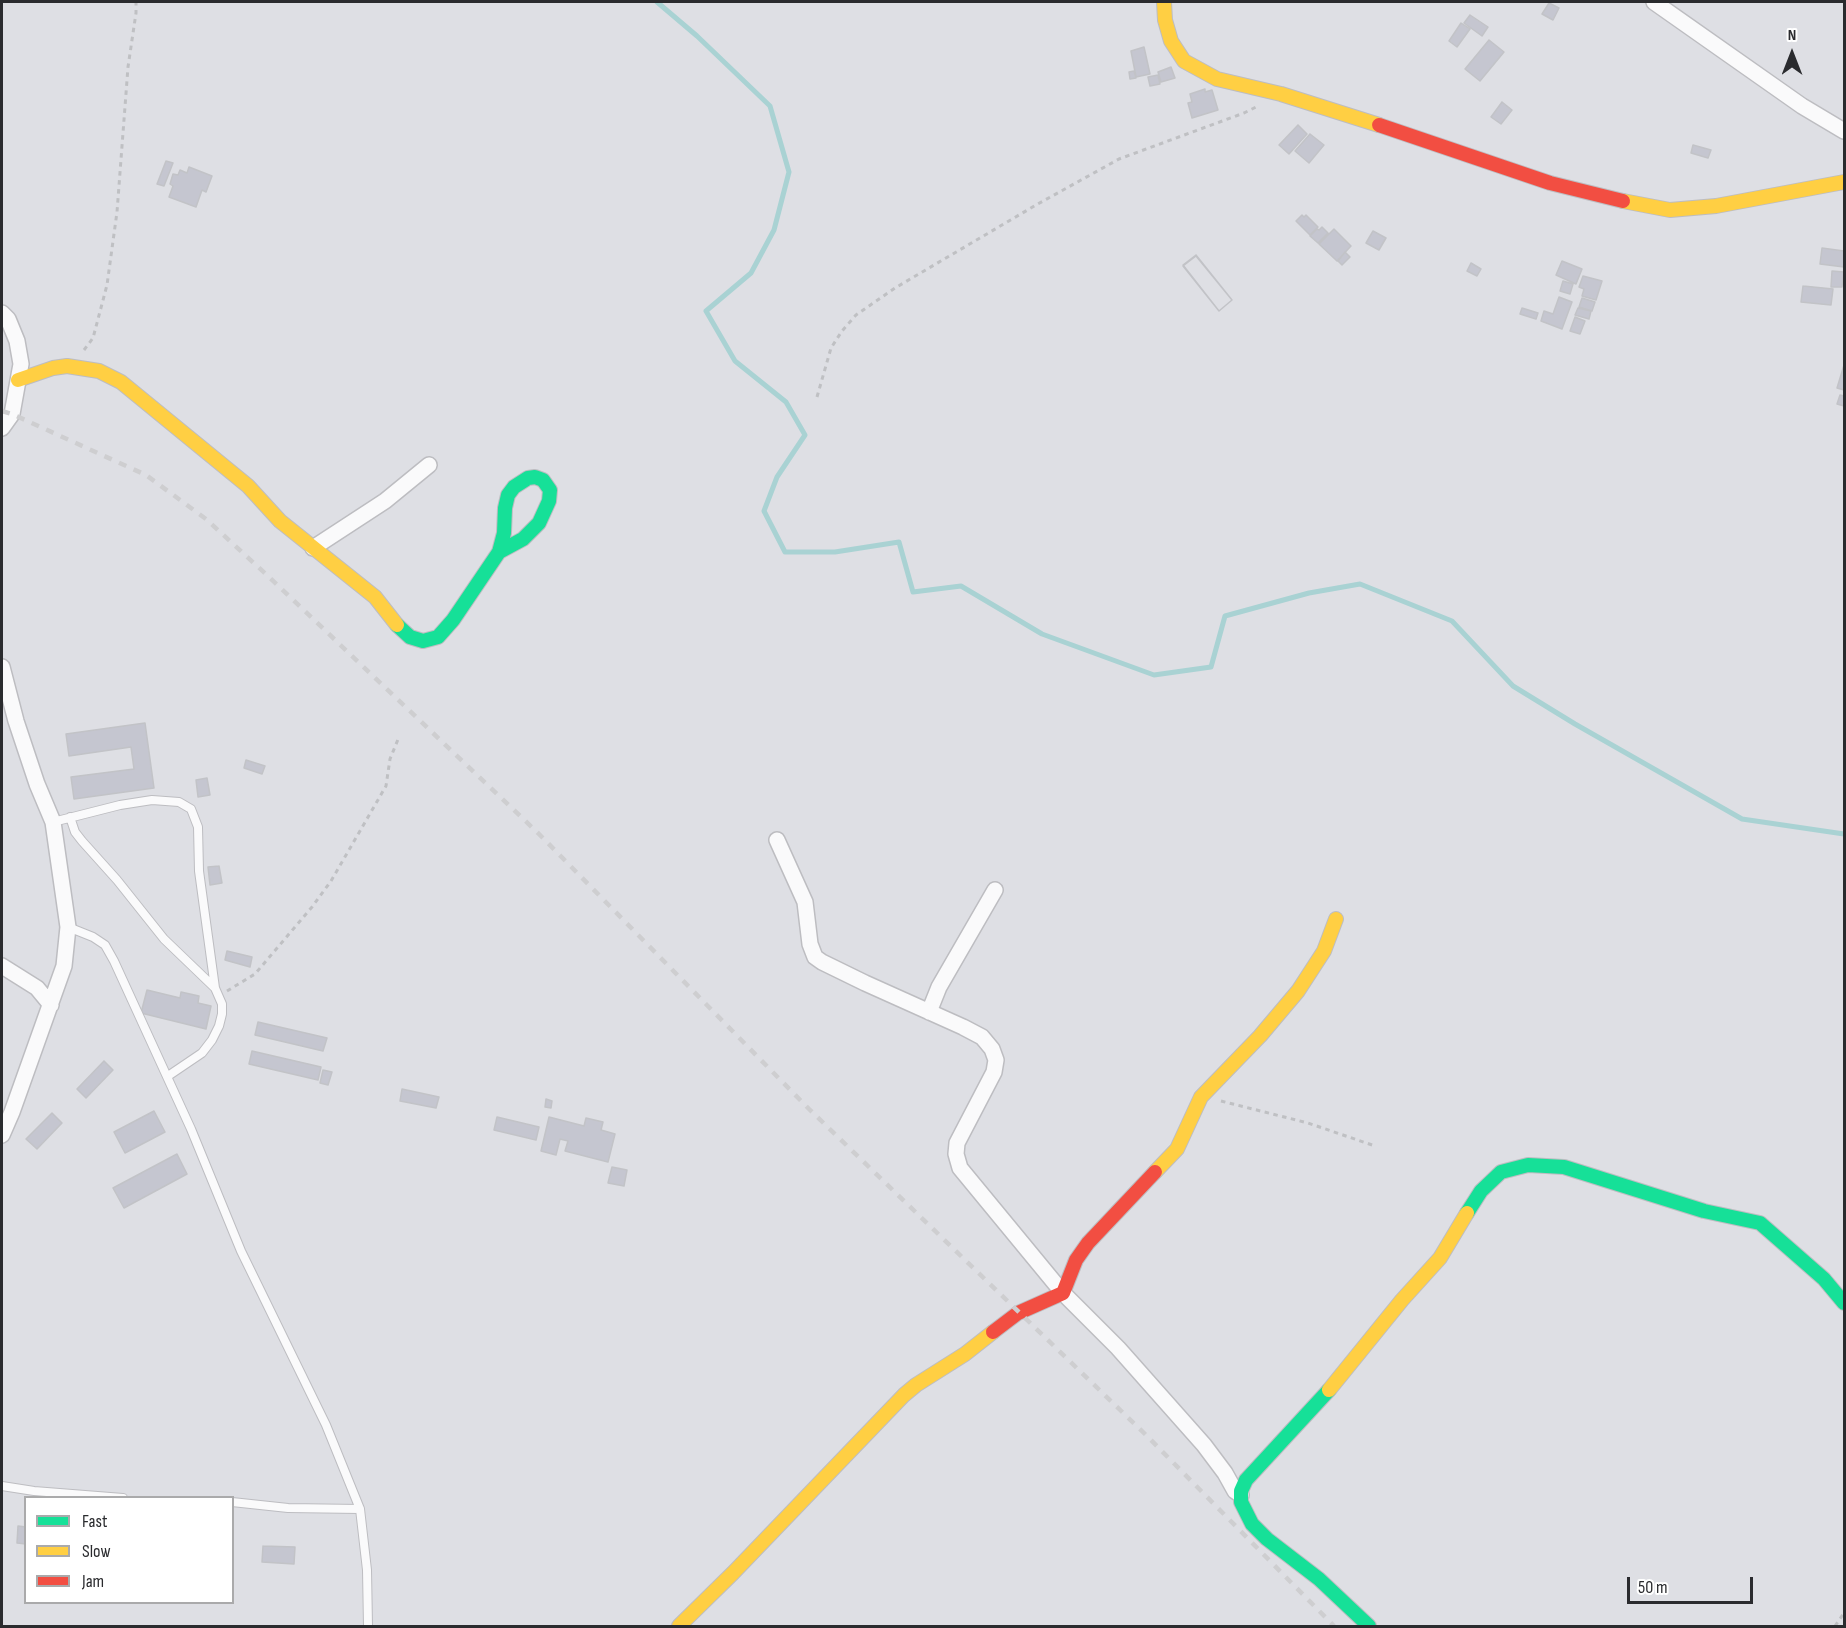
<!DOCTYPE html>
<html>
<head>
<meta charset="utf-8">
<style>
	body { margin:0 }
	#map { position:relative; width:1846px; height:1628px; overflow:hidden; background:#dedfe4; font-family:"Sofia Sans Condensed",sans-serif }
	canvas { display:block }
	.frame { position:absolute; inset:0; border:3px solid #2a2b2e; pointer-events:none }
	.legend { position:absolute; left:24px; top:1496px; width:210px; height:108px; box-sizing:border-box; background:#fff; border:2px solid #aaaaab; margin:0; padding:8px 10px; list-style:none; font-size:18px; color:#2a2b2e }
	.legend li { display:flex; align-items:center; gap:12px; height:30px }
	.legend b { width:30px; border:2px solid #aaaaab }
	.north { position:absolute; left:1762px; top:24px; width:60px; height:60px; -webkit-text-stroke:4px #fff; paint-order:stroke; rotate:0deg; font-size:16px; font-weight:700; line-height:24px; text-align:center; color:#2a2b2e }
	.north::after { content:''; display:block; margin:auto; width:21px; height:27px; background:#2a2b2e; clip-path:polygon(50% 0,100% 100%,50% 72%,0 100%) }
	.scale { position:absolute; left:1627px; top:1577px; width:126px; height:27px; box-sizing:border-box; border:3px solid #2a2b2e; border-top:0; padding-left:8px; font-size:18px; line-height:21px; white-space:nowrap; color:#2a2b2e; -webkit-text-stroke:4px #fff; paint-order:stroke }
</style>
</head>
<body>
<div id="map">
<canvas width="1846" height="1628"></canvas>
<div class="frame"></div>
<ul class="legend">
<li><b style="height:8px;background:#16e098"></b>Fast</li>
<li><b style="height:8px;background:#ffcf43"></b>Slow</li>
<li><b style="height:8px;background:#f24e42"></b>Jam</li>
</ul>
<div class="north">N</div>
<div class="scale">50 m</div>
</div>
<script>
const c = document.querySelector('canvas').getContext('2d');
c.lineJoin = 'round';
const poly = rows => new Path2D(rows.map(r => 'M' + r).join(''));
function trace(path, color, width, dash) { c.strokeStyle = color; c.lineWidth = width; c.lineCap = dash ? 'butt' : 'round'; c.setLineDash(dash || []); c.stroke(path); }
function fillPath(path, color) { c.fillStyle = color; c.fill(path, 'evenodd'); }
trace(poly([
	[657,2,697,36,770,106,789,172,774,230,751,273,706,311,735,361,786,402,805,435,777,477,764,511,785,552,835,552,899,542,913,592,961,586,1042,634,1154,675,1211,667,1225,616,1309,593,1360,584,1452,621,1513,686,1575,724,1742,819,1844,834]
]), '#a9d2d3', 5);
const building = poly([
	[1549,3,1559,8,1553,20,1542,14,1549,3],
	[1470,15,1488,27,1482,36,1464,23,1470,15],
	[1461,23,1470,29,1457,47,1449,41,1461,23],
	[1489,40,1504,52,1480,81,1465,69,1489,40],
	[1144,47,1150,74,1136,77,1131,51,1144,47],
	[1171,67,1175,78,1161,82,1158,72,1171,67],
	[1134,71,1136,78,1130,79,1129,72,1134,71],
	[1158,75,1160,84,1150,86,1148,77,1158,75],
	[1205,89,1205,92,1212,90,1218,110,1192,118,1188,103,1192,102,1190,94,1205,89],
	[1502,102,1512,110,1501,124,1491,117,1502,102],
	[1298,125,1307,134,1289,154,1279,145,1298,125],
	[1310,134,1324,145,1309,163,1295,151,1310,134],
	[1693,145,1711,150,1708,158,1691,153,1693,145],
	[166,161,173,163,164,186,157,184,166,161],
	[189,167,212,176,206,192,202,190,196,207,169,197,173,186,170,184,173,174,178,175,180,170,187,173,189,167],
	[1302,215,1304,217,1306,215,1318,227,1310,235,1296,221,1302,215],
	[1322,227,1328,233,1318,243,1310,236,1317,229,1319,230,1322,227],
	[1334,229,1351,246,1337,261,1319,244,1334,229],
	[1373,231,1386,238,1379,250,1366,243,1373,231],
	[1822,248,1844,251,1844,267,1820,264,1822,248],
	[1345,252,1350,257,1342,265,1338,261,1345,252],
	[1196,255,1232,300,1219,311,1183,265,1196,255],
	[1196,256,1232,300,1219,311,1183,266,1196,256],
	[1562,261,1582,269,1576,284,1556,275,1562,261],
	[1471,263,1481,269,1477,276,1467,271,1471,263],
	[1832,271,1844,272,1842,287,1831,287,1832,271],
	[1583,276,1602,281,1596,300,1582,296,1584,289,1579,287,1583,276],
	[1563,281,1573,284,1570,294,1560,291,1563,281],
	[1803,286,1833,289,1831,305,1801,302,1803,286],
	[1559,297,1572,302,1562,329,1541,321,1544,311,1553,314,1559,297],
	[1582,298,1595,302,1592,311,1579,307,1582,298],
	[1522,308,1538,313,1536,319,1520,314,1522,308],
	[1578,308,1591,311,1589,319,1575,315,1578,308],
	[1575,317,1585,321,1580,334,1570,331,1575,317],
	[1844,365,1844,390,1837,388,1844,365],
	[1840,395,1844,396,1844,406,1837,404,1840,395],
	[145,723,154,788,74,799,71,777,134,769,131,747,69,756,66,734,145,723],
	[246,760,265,766,262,774,244,768,246,760],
	[207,778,210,795,198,797,196,780,207,778],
	[219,866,222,883,210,885,208,867,219,866],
	[227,951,252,957,250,967,225,960,227,951],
	[147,990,180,998,181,992,199,996,198,1003,211,1006,206,1029,141,1013,147,990],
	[258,1022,327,1038,323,1051,255,1035,258,1022],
	[252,1051,321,1067,318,1080,249,1064,252,1051],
	[104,1061,113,1070,86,1098,77,1089,104,1061],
	[323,1070,332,1072,328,1085,320,1083,323,1070],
	[402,1089,439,1097,436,1108,400,1101,402,1089],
	[546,1099,552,1101,551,1108,545,1107,546,1099],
	[154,1111,165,1132,125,1153,114,1132,154,1111],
	[52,1113,62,1123,37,1149,26,1139,52,1113],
	[497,1117,539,1127,536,1140,494,1130,497,1117],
	[549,1117,584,1126,586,1118,603,1122,601,1130,615,1134,608,1162,565,1151,568,1141,560,1139,556,1155,541,1151,549,1117],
	[177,1154,187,1174,124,1208,113,1188,177,1154],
	[612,1167,627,1170,624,1186,608,1183,612,1167],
	[18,1526,26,1527,26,1544,17,1543,18,1526],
	[263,1546,295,1547,294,1564,262,1562,263,1546]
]);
fillPath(building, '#c5c6d0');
trace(building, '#c2c3c7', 1.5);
const lane = poly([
	[70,817,75,832,82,841,117,880,164,939,215,988,222,1004,222,1014,219,1026,212,1040,202,1053,168,1076],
	[53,822,120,805,152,800,179,802,191,809,198,827,199,871,215,988],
	[68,927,93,937,105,945,114,961,191,1129,241,1251,326,1425,360,1509,367,1570,368,1626],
	[2,1486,34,1491,123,1498],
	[232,1502,288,1508,360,1509]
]);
const street = poly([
	[1654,2,1802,106,1844,131],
	[2,313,8,319,17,341,21,364,12,414,2,428],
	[313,548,385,501,429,465],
	[2,667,16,721,37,784,53,822,68,927,64,966,12,1112,2,1135],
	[777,840,805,902,810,944,815,957,822,962,865,983,963,1027,982,1037,992,1049,996,1060,994,1072,957,1143,956,1154,960,1168,1063,1293,1118,1348,1204,1445,1225,1473,1235,1491,1241,1495],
	[2,966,37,988,51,1005],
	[929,1012,939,987,995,890]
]);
const fast = poly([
	[397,625,410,637,423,641,438,637,453,620,499,552,504,533,505,508,508,495,514,487,528,478,535,477,543,480,550,490,549,501,539,523,523,539,499,552],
	[1467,1213,1481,1191,1501,1172,1528,1165,1564,1167,1704,1211,1760,1223,1824,1279,1844,1303],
	[1329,1390,1246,1480,1241,1491,1241,1502,1252,1524,1267,1539,1319,1579,1369,1626]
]);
const slow = poly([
	[1164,2,1165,20,1171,41,1184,61,1217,79,1281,94,1379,125],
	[1623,201,1670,210,1716,206,1844,182],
	[18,380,53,368,67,366,99,371,121,382,248,486,280,521,375,597,397,625],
	[1155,1172,1177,1149,1201,1097,1260,1036,1298,991,1324,951,1336,919],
	[1329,1390,1402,1300,1440,1258,1467,1213],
	[679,1626,733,1573,904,1395,916,1385,965,1354,993,1332]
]);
const jam = poly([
	[1379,125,1550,183,1623,201],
	[993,1332,1018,1313,1063,1293,1076,1260,1088,1243,1155,1172]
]);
trace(lane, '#bdbdc1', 10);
trace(street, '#bdbdc1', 18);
trace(fast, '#bdbdc1', 16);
trace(slow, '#bdbdc1', 16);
trace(jam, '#bdbdc1', 16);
trace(poly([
	[84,350,93,338,107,285,117,212,128,67,136,13,136,2],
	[817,397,831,348,842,331,856,315,895,288,1036,205,1119,159,1244,113,1256,107],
	[227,991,255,974,312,907,331,881,386,786,390,759,399,737],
	[1221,1101,1308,1123,1375,1146],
	[1835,1626,1844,1613]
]), '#bfc0c3', 3, [4.5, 4.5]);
trace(lane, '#fafafb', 8);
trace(street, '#fafafb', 15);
trace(fast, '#16e098', 14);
trace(slow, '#ffcf43', 14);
trace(jam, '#f24e42', 14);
trace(poly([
	[2,411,12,414,146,475,206,519,269,577,538,833,809,1109,1147,1436,1334,1626]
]), '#ceced0', 4.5, [8, 8]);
</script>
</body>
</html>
